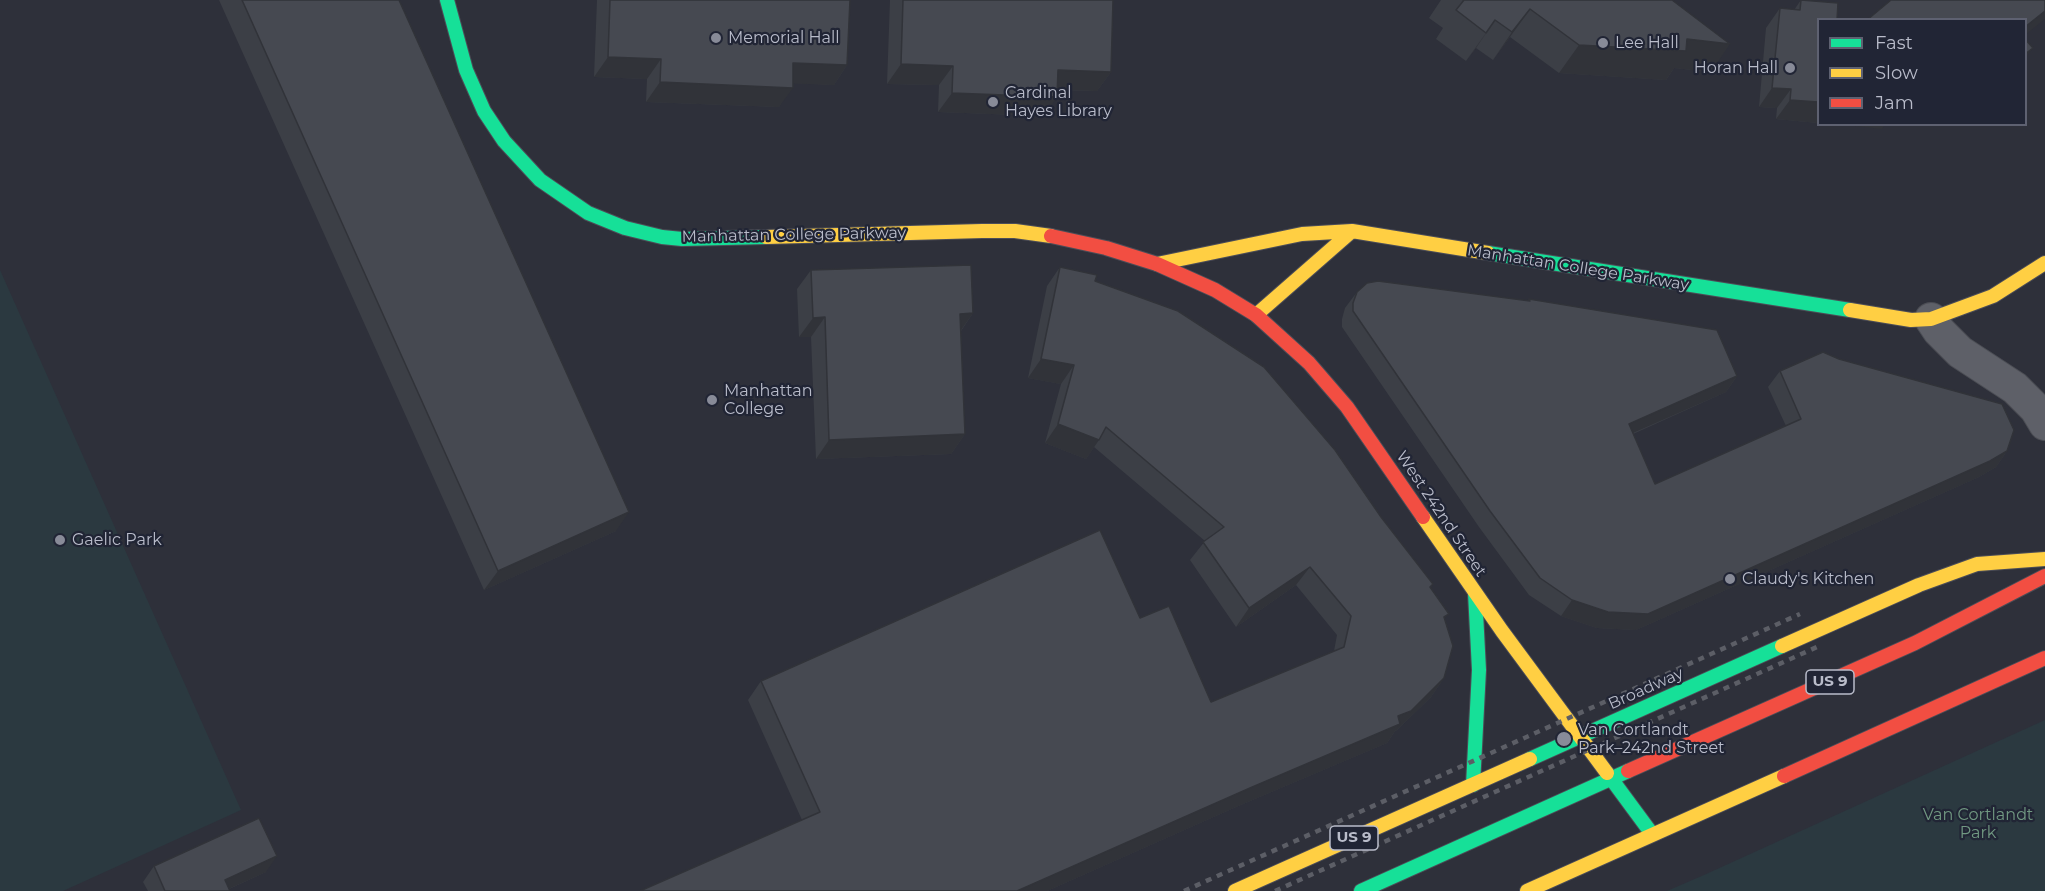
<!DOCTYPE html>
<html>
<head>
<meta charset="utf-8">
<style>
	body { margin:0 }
	#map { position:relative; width:2045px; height:891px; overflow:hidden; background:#2e303a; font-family:Montserrat,sans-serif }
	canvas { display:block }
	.legend { position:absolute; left:1817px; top:18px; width:210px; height:108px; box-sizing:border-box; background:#212535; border:2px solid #5e6171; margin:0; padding:8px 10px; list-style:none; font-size:18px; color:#b9bcca }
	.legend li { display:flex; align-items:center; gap:12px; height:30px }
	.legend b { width:30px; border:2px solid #5e6171 }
</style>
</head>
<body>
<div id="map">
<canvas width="2045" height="891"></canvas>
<ul class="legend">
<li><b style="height:8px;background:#16e098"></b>Fast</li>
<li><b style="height:8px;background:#ffcf43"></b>Slow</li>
<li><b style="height:8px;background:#f24e42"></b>Jam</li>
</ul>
</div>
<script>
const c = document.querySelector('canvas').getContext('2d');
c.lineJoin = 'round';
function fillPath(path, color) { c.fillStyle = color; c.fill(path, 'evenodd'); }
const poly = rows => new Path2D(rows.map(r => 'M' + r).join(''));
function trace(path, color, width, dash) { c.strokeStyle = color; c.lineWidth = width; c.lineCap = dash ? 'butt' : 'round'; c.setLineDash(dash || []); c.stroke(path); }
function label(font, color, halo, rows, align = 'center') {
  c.font = font + ' Montserrat,sans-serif'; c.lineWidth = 4.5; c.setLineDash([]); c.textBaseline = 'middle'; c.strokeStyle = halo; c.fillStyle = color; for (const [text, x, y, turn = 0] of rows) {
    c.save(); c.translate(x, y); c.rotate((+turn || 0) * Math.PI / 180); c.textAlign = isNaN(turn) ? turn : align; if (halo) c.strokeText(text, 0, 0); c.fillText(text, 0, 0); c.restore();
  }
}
fillPath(poly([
	[0,270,241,810,63,891,0,891],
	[2045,720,2045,891,1667,891,1704,875]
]), '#2b3940');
const street = poly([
	[1931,319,1939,331,1960,352,2015,388,2036,409,2045,424]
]);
const fast = poly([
	[447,0,466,70,484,111,504,141,540,180,588,213,625,228,662,237,682,239,766,237],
	[1488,253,1850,310],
	[1530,759,1782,646],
	[1607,773,1652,834],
	[1473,785,1479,670,1475,593],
	[1361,891,1628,771]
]);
const slow = poly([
	[766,237,982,231,1015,231,1051,236],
	[1157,264,1302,234,1352,231,1488,253],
	[1850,310,1911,320,1931,319,1993,296,2045,263],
	[1256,315,1352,231],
	[1423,517,1502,631,1607,773],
	[1782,646,1919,585,1977,564,2045,559],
	[1235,891,1530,759],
	[1527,891,1784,776]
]);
const jam = poly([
	[1051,236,1106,248,1157,264,1215,290,1256,315,1309,363,1347,407,1423,517],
	[1628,771,1915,643,2045,576],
	[1784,776,2045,658]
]);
trace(street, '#4b4d54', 34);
trace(fast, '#4c4d57', 16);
trace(slow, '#4c4d57', 16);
trace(jam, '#4c4d57', 16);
trace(street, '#5e6068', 32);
trace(fast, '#16e098', 14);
trace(slow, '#ffcf43', 14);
trace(jam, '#f24e42', 14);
trace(poly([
	[1184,891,1800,614],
	[1275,891,1817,647]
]), '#5c5e66', 4.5, [6, 6]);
fillPath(poly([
	[219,0,399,0,616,531,484,590],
	[597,0,850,0,847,65,834,85,793,83,779,107,646,102,647,79,594,77],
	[890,0,1113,0,1111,72,1097,91,1058,90,1044,116,938,112,939,85,887,84],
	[1441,0,1672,0,1711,72,1674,68,1666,80,1559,73,1510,37,1493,60,1476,48,1466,61,1436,39,1443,28,1429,18],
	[1801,0,1818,123,1776,119,1777,108,1759,107,1766,28,1780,8,1794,10],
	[1060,267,1095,281,1381,517,1433,584,1430,588,1445,620,1444,678,1431,697,1397,730,1395,731,1387,743,1236,807,1047,891,640,891,802,820,748,700,761,681,1140,618,1211,702,1334,651,1337,635,1296,585,1236,627,1190,560,1205,541,1094,447,1086,459,1045,443,1061,384,1028,378,1047,286],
	[811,270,973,313,961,331,965,434,951,454,816,459,811,337,799,337,797,289],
	[1357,292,1528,301,1529,299,1737,376,1726,392,1633,434,1655,484,1786,426,1768,387,1780,371,2007,451,1996,467,1979,477,1636,630,1597,628,1561,616,1529,595,1479,527,1342,327,1342,319,1345,308],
	[154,866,266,872,229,889,230,891,148,891,143,882]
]), '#3c3f46');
fillPath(poly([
	[1530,9,1510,37,1493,60,1512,32],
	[2045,11,2045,19,2025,35,2025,27],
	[1495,20,1476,48,1466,61,1486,33],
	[1687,39,1730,44,1711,72,1674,68,1666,80,1559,73,1579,45],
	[2033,48,2025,58,2025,54],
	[608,57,661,59,647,79,594,77],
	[793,63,847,65,834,85,780,83],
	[901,64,953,66,939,85,887,84],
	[1058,70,1111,72,1097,91,1045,89],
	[660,82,793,88,779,107,646,102],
	[1772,88,1791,89,1777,108,1759,107],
	[952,93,1057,97,1044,116,938,112],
	[1790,100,1818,102,1818,123,1776,119],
	[1838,124,1885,124,1882,129],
	[973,313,959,333,960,314],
	[825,317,811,337,799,337,813,318],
	[1041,359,1074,365,1061,384,1028,378],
	[1737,376,1726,392,1617,440,1629,424],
	[1058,424,1099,440,1086,459,1045,443],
	[965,434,951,454,816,459,829,440],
	[2007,451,1996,467,1979,477,1636,630,1597,628,1561,616,1572,600],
	[629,512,616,531,484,590,498,571],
	[1310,567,1296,585,1236,627,1249,608],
	[1444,678,1431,697,1397,730,1395,731,1387,743,1236,807,1047,891,1017,891,1398,716],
	[277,856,266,872,224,891,225,880]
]), '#313339');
const building = poly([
	[242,0,399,0,629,512,498,571,242,0],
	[610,0,850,0,847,65,793,63,793,88,660,82,661,59,608,57,610,0],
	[903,0,1113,0,1111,72,1058,70,1057,97,952,93,953,66,901,64,903,0],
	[1463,0,1672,0,1730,44,1687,39,1686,51,1579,45,1530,9,1512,32,1495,20,1486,33,1456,10,1464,0,1463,0],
	[1801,0,1838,3,1837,20,1818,20,1818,102,1790,100,1791,89,1772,88,1780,8,1800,10,1801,0],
	[1891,0,2045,0,2045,11,2025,27,2025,20,1867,20,1891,0],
	[2025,39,2033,48,2025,54,2025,39],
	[971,265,973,313,960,314,965,434,829,440,825,317,813,318,811,270,971,265],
	[1060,267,1097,275,1095,281,1178,311,1264,367,1335,450,1381,517,1433,584,1430,587,1449,614,1444,617,1453,646,1444,678,1411,711,1398,716,1400,724,1250,788,1017,891,640,891,820,812,761,681,1100,530,1140,618,1169,606,1211,702,1344,647,1351,616,1310,567,1249,608,1203,542,1224,527,1106,427,1099,440,1058,424,1074,365,1041,359,1060,267],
	[1378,281,1530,301,1529,299,1717,330,1737,376,1629,424,1655,484,1801,419,1780,371,1823,352,1839,359,2002,404,2014,430,2007,451,1990,461,1648,614,1608,612,1572,600,1540,578,1490,511,1353,311,1353,303,1357,292,1367,283,1378,281],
	[259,818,277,856,225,880,230,891,165,891,154,866,259,818]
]);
fillPath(building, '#464951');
trace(building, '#313339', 1.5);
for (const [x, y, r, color] of [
	[716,38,6,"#888b98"],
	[1603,43,6,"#888b98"],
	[1790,68,6,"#888b98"],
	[993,102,6,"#888b98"],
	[712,400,6,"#888b98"],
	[60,540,6,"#888b98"],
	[1730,579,6,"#888b98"],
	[1564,739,8,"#888b98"]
]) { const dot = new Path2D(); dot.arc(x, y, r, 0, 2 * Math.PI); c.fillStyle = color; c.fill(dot); trace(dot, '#212535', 2); }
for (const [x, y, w] of [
	[1830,682,48],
	[1354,838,48]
]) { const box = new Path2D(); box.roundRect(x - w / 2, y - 12, w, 24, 4.5); c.fillStyle = '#212535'; c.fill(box); trace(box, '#b9bcca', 1.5); }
label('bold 15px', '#b9bcca', null, [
	["US 9",1830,682],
	["US 9",1354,838]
]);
label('16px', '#b9bcca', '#212535', [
	["Memorial Hall",728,38],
	["Lee Hall",1615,43],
	["Horan Hall",1778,68,"right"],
	["Cardinal",1005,93],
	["Hayes Library",1005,111],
	["Manhattan",724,391],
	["College",724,409],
	["Gaelic Park",72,540],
	["Claudy's Kitchen",1742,579],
	["Van Cortlandt",1578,730],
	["Park–242nd Street",1578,748]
], 'left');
label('16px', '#b9bcca', '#212535', [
	["Manhattan College Parkway",794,235,-1],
	["Manhattan College Parkway",1578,268,9],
	["West 242nd Street",1441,514,56],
	["Broadway",1646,689,-24]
]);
label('16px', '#719982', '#212535', [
	["Van Cortlandt",1978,815],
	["Park",1978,833]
]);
</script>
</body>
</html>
